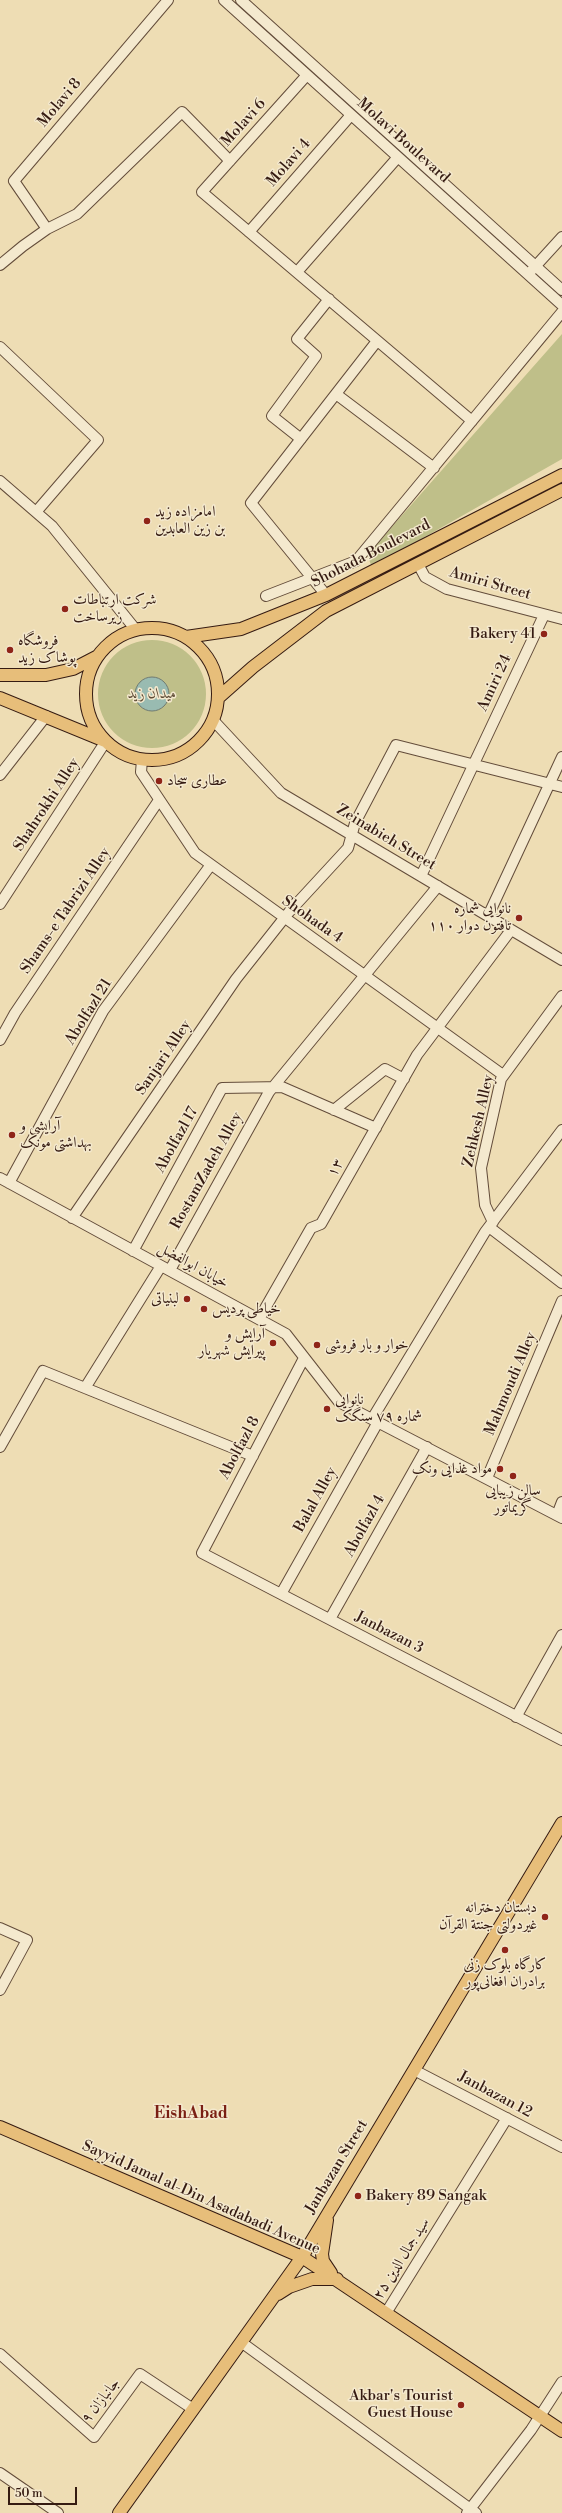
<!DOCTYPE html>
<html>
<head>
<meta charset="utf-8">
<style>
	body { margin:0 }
	#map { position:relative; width:562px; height:2513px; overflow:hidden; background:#eeddb4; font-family:"Libre Bodoni",serif }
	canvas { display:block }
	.scale { position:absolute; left:8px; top:2487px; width:69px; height:18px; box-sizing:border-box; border:2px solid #351b12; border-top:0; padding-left:5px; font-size:12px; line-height:14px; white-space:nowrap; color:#351b12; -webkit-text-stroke:3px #f4e9ce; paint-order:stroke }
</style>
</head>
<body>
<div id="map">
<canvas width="562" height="2513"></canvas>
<div class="scale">50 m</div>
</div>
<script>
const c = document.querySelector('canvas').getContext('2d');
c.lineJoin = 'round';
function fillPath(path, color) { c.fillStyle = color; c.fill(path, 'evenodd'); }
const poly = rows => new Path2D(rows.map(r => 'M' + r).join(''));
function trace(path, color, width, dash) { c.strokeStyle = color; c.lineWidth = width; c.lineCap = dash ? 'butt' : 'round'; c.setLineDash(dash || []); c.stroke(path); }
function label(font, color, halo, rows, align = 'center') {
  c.font = font + ' "Libre Bodoni",Amiri,serif'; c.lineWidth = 3; c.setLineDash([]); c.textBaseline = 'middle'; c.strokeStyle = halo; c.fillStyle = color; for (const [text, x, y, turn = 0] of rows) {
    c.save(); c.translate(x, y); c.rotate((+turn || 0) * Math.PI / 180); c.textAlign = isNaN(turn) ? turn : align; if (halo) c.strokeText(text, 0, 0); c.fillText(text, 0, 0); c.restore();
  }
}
fillPath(poly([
	[562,334,562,459,372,567,367,555],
	'98 694a54 54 0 1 1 108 0a54 54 0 1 1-108 0Z'
]), '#bfbf89');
const water = poly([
	'135 694a17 17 0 1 1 34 0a17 17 0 1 1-34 0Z'
]);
fillPath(water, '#99bbb1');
trace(water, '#717b71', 1);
const minor = poly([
	[224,0,562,305],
	[241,0,562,290],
	[307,75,202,192,472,421],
	[47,229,14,181,168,0],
	[249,232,351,115],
	[0,265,23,246,47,229,77,214,182,112,230,161],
	[532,270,562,237],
	[297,272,398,157],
	[0,347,98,440,36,512],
	[336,394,434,468],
	[301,439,272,416,316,356,297,339,329,299],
	[0,481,52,526,136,630],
	[418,564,425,577,447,589,562,619],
	[326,595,251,503,377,341],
	[266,596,356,561,562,312],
	[213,720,281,793,562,960],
	[142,760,141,772,195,853,503,1075],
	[0,775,46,716],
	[421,876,544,615],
	[0,904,106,741],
	[488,916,562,757],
	[0,1040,15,1013,159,800],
	[334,1110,385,1069,404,1079],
	[0,1178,286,1334,339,1402,562,1518],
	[9,1183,103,1011,210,866],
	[72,1218,236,979,289,912,348,848,355,823,396,745,562,787],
	[493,1222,485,1205,481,1168,501,1079,562,996],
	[489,1227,562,1283],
	[133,1251,222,1088,282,1087,376,1128],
	[170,1270,269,1092,438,886],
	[259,1319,311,1228,321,1224,417,1055,511,930],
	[304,1358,202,1553,562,1740],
	[85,1388,161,1266],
	[372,1419,485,1232,562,1130],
	[0,1447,43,1371,253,1456],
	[487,1478,562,1301],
	[557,1515,562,1502],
	[281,1594,378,1422],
	[330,1619,427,1447],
	[516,1717,562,1635],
	[0,1928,27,1940,0,1990],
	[414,2070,562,2147],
	[386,2313,507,2118],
	[241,2342,476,2513],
	[0,2354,94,2437,140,2374,193,2409],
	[0,2473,58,2513],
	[467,2513,531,2430,562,2382]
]);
const major = poly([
	'86 694a66 66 0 1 1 132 0a66 66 0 1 1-132 0Z',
	[186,637,241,629,326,595,562,475],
	[0,675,46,675,73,669,98,656],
	[0,698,105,741],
	[218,698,253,667,326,611,562,490],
	[0,2127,302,2257,562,2431],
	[327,2220,322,2254,323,2261,331,2273],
	[278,2294,289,2287,312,2279,337,2279],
	[119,2513,302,2257,562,1823]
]);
trace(minor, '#634c3a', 12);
trace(major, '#351b12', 14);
trace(minor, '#f4e9ce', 10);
trace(major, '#e7be7a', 12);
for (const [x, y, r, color] of [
	[147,521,4,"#8f2418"],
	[65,609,4,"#8f2418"],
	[544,634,4,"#8f2418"],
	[10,650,4,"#8f2418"],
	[159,781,4,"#8f2418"],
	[519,918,4,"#8f2418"],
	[12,1135,4,"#8f2418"],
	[187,1299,4,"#8f2418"],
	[204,1309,4,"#8f2418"],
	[273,1343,4,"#8f2418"],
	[317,1345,4,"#8f2418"],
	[327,1409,4,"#8f2418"],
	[500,1469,4,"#8f2418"],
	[513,1476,4,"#8f2418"],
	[545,1917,4,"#8f2418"],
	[505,1950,4,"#8f2418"],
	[358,2196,4,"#8f2418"],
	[461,2405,4,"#8f2418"]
]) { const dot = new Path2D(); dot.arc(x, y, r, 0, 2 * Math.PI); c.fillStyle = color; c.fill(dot); trace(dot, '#f4e9ce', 1.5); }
label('15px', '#351b12', '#f4e9ce', [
	["Molavi 8",60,103,-50],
	["Molavi 6",244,123,-48],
	["Molavi Boulevard",403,141,42],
	["Molavi 4",289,163,-49],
	["Shohada Boulevard",371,554,-27],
	["Amiri Street",490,584,16],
	["Amiri 24",495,683,-65],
	["Shahrokhi Alley",47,805,-57],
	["Zeinabieh Street",386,838,31],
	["Shams-e Tabrizi Alley",66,911,-56],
	["Shohada 4",312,920,35],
	["Abolfazl 21",89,1012,-58],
	["Sanjari Alley",164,1058,-56],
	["Zehkesh Alley",479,1121,-77],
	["Abolfazl 17",177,1140,-61],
	["۱۳",336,1168,-60],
	["RostamZadeh Alley",207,1171,-61],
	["خیابان ابوالفضل",193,1266,29],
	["Mahmoudi Alley",511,1384,-67],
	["Abolfazl 8",240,1448,-62],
	["Balal Alley",316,1500,-61],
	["Abolfazl 4",365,1526,-61],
	["Janbazan 3",389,1633,27],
	["Janbazan 12",495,2095,28],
	["Janbazan Street",337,2167,-59],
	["Sayyid Jamal al-Din Asadabadi Avenue",201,2198,24],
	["سید جمال الدین ۲۵",402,2259,-58],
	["جانبازان ۹",101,2401,-52]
]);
label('15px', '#351b12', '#f4e9ce', [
	["امامزاده زید",155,512],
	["بن زین العابدین",155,529],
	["شرکت ارتباطات",73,600],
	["زیرساخت",73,617],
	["Bakery 41",536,634,"right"],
	["فروشگاه",18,641],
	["پوشاک زید",18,658],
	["عطاری سجاد",167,781],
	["نانوایی شماره",511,909,"right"],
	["۱۱۰ تافتون دوار",511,926,"right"],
	["آرایشی و",20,1126],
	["بهداشتی مونک",20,1143],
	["لبنیاتی",179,1299,"right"],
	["خیاطی پردیس",212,1309],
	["آرایش و",265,1334,"right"],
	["پیرایش شهریار",265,1351,"right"],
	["خوار و بار فروشی",325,1345],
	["نانوایی",335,1400],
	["شماره ۷۹ سنگک",335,1417],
	["مواد غذایی ونک",492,1469,"right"],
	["سالن زیبایی",513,1491,"center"],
	["گریماتور",513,1508,"center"],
	["دبستان دخترانه",537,1908,"right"],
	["غیردولتی جنتة القرآن",537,1925,"right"],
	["کارگاه بلوک زنی",505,1965,"center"],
	["برادران افغانی‌پور",505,1982,"center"],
	["Bakery 89 Sangak",366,2196],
	["Akbar's Tourist",453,2396,"right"],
	["Guest House",453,2413,"right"]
], 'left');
label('italic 15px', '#5e4c36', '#f4e9ce', [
	["میدان زید",152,694]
]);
label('bold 16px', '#7a1f14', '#f4e9ce', [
	["EishAbad",191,2114]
]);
</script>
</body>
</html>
